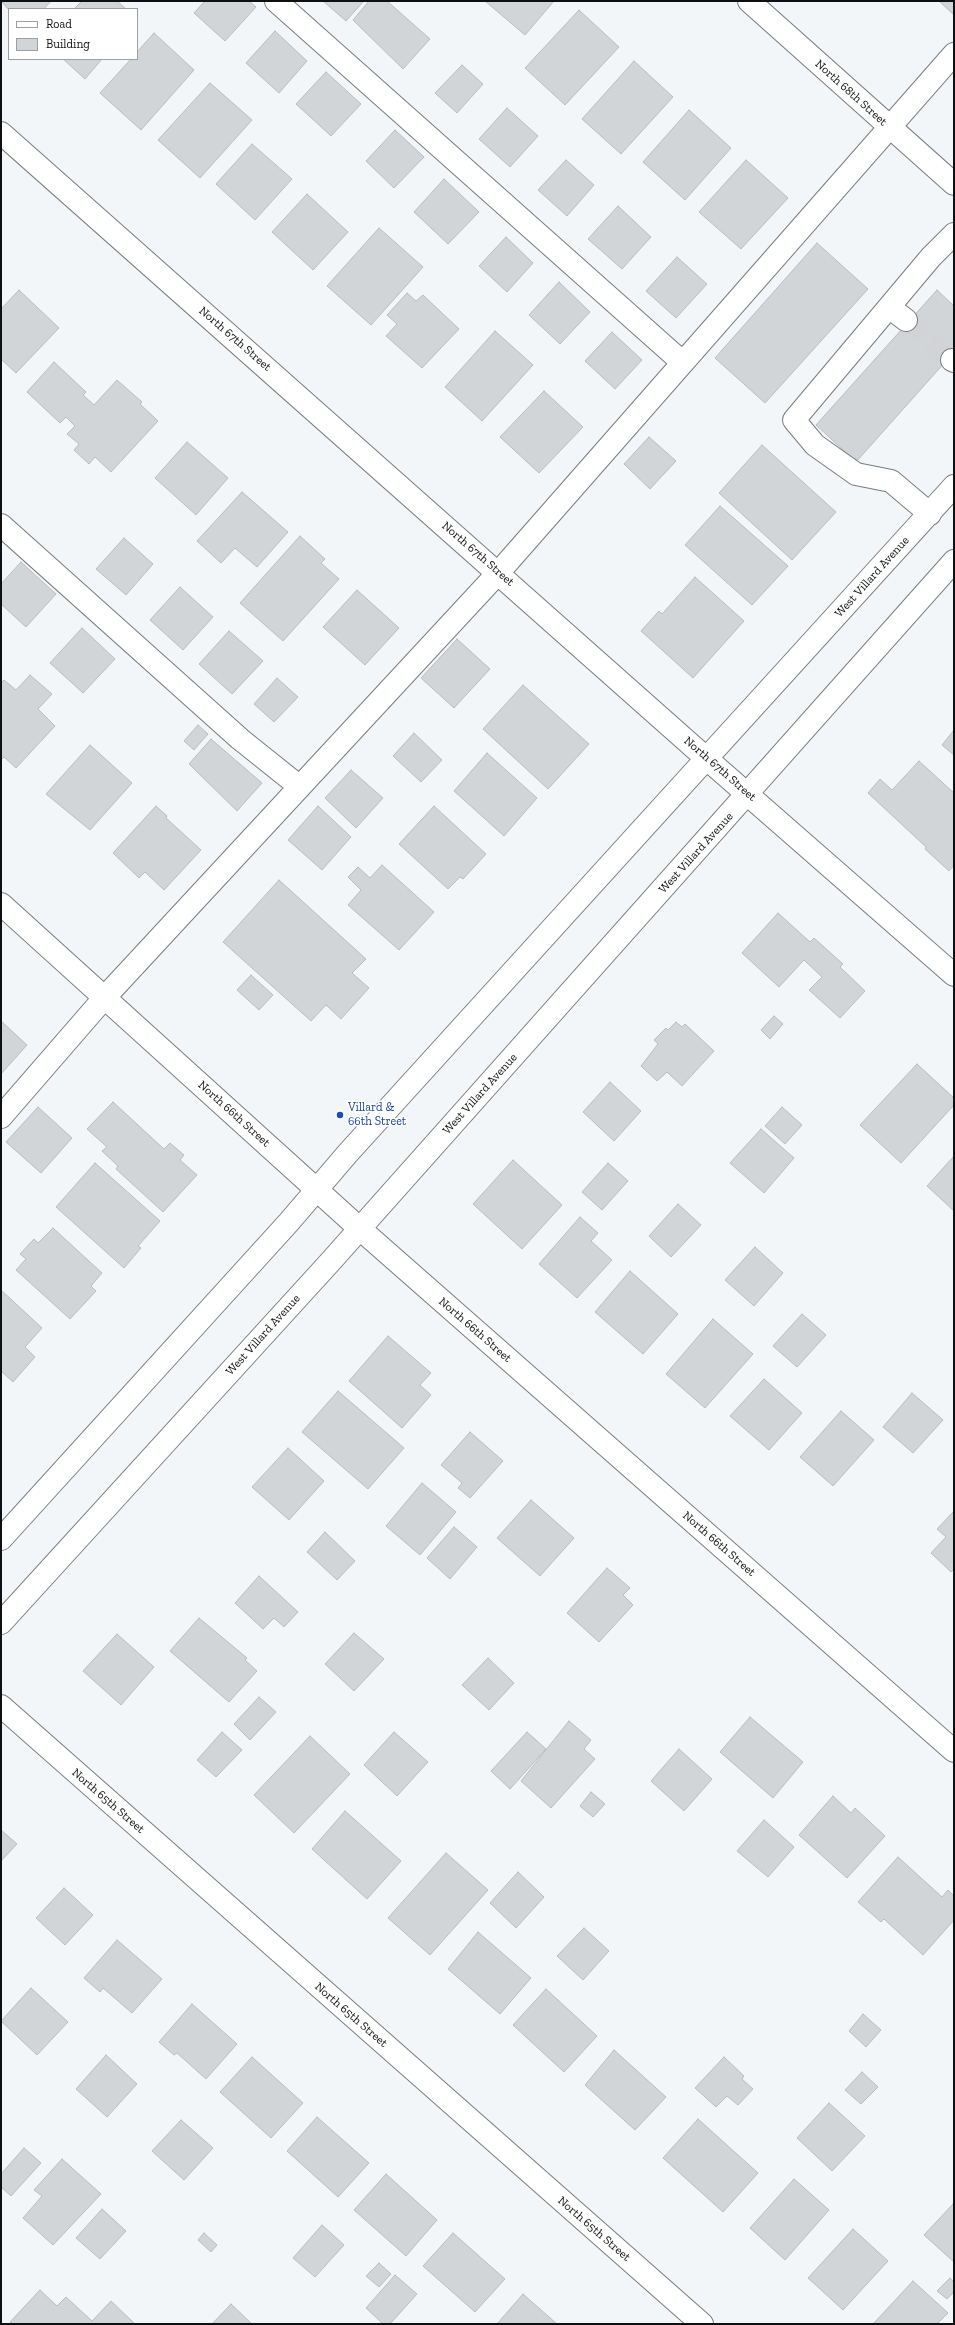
<!DOCTYPE html>
<html>
<head>
<meta charset="utf-8">
<style>
	body { margin:0 }
	#map { position:relative; width:955px; height:2325px; overflow:hidden; background:#f3f6f9; font-family:"Zilla Slab",serif }
	canvas { display:block }
	.frame { position:absolute; inset:0; border:2px solid #0e0f10; pointer-events:none }
	.legend { position:absolute; left:8px; top:8px; width:130px; height:52px; box-sizing:border-box; background:#fff; border:1px solid #9f9f9f; margin:0; padding:5px 7px; list-style:none; font-size:12px; color:#0e0f10 }
	.legend li { display:flex; align-items:center; gap:8px; height:20px }
	.legend b { width:20px; border:1px solid #9f9f9f }
</style>
</head>
<body>
<div id="map">
<canvas width="955" height="2325"></canvas>
<div class="frame"></div>
<ul class="legend">
<li><b style="height:5px;background:#fff"></b>Road</li>
<li><b style="height:11px;background:#d2d5d8"></b>Building</li>
</ul>
</div>
<script>
const c = document.querySelector('canvas').getContext('2d');
c.lineJoin = 'round';
function fillPath(path, color) { c.fillStyle = color; c.fill(path, 'evenodd'); }
const poly = rows => new Path2D(rows.map(r => 'M' + r).join(''));
function trace(path, color, width, dash) { c.strokeStyle = color; c.lineWidth = width; c.lineCap = dash ? 'butt' : 'round'; c.setLineDash(dash || []); c.stroke(path); }
function label(font, color, halo, rows, align = 'center') {
  c.font = font + ' "Zilla Slab",serif'; c.lineWidth = 3; c.setLineDash([]); c.textBaseline = 'middle'; c.strokeStyle = halo; c.fillStyle = color; for (const [text, x, y, turn = 0] of rows) {
    c.save(); c.translate(x, y); c.rotate((+turn || 0) * Math.PI / 180); c.textAlign = isNaN(turn) ? turn : align; if (halo) c.strokeText(text, 0, 0); c.fillText(text, 0, 0); c.restore();
  }
}
const building = poly([
	[1,1,51,1,44,9,9,10,1,1],
	[82,1,117,1,126,9,74,9,82,1],
	[205,1,249,1,256,7,225,41,194,13,205,1],
	[323,1,364,1,346,21,323,1],
	[369,1,387,1,430,39,403,69,353,20,369,1],
	[485,1,554,1,525,35,485,1],
	[939,1,954,1,954,15,939,1],
	[579,10,619,47,565,105,525,68,579,10],
	[275,31,307,61,279,93,246,63,275,31],
	[154,33,194,70,141,130,100,93,131,59,137,59,137,52,154,33],
	[63,59,102,59,85,79,63,59],
	[634,61,673,97,621,154,582,119,634,61],
	[462,65,483,84,457,113,435,93,462,65],
	[326,72,361,104,331,136,296,104,326,72],
	[210,83,252,120,200,178,158,140,210,83],
	[507,108,538,136,510,167,479,139,507,108],
	[689,110,731,148,685,200,643,162,689,110],
	[395,130,424,157,394,188,366,161,395,130],
	[252,144,292,179,255,220,216,184,252,144],
	[566,160,594,185,567,216,538,190,566,160],
	[746,160,788,198,741,249,699,212,746,160],
	[444,179,479,212,448,244,414,212,444,179],
	[307,194,348,232,313,270,272,232,307,194],
	[618,206,651,237,622,269,588,239,618,206],
	[379,228,423,267,371,325,327,286,379,228],
	[506,237,533,263,507,292,479,266,506,237],
	[817,243,868,289,765,403,715,358,817,243],
	[677,257,707,284,676,318,646,291,677,257],
	[559,282,590,312,560,344,529,315,559,282],
	[19,290,59,328,16,373,1,359,1,309,19,290],
	[937,290,954,306,954,352,856,462,816,425,937,290],
	[407,293,416,301,423,295,459,329,422,368,386,336,397,324,387,315,407,293],
	[495,331,533,365,482,421,445,387,495,331],
	[612,332,642,360,615,389,585,361,612,332],
	[54,362,86,392,83,395,94,405,117,380,142,402,140,404,158,421,111,472,95,457,89,464,74,450,79,444,67,434,75,426,66,417,60,423,27,392,54,362],
	[544,391,583,427,539,473,500,437,544,391],
	[649,437,676,461,650,489,624,464,649,437],
	[187,442,228,478,196,515,155,478,187,442],
	[762,445,836,512,792,560,719,493,762,445],
	[242,492,288,532,257,567,235,548,221,563,197,541,242,492],
	[720,506,788,566,752,605,685,545,720,506],
	[300,536,325,559,321,563,339,579,283,641,240,603,300,536],
	[124,538,153,564,126,595,96,569,124,538],
	[21,562,56,594,26,627,1,604,1,584,21,562],
	[695,577,744,621,693,678,641,631,659,611,662,614,695,577],
	[180,587,213,617,183,650,150,620,180,587],
	[357,590,399,628,365,665,323,627,357,590],
	[82,628,115,659,83,693,50,663,82,628],
	[229,631,263,661,232,694,199,664,229,631],
	[457,639,490,669,454,708,421,678,457,639],
	[30,675,52,694,38,709,55,726,16,768,4,757,1,760,1,683,4,680,16,690,30,675],
	[277,678,298,697,274,722,254,704,277,678],
	[523,685,589,744,548,789,483,729,523,685],
	[198,725,208,734,194,750,184,741,198,725],
	[954,730,954,755,942,745,954,730],
	[414,733,442,760,421,782,393,756,414,733],
	[211,739,262,783,237,811,189,764,211,739],
	[90,745,132,783,90,830,46,794,90,745],
	[487,753,537,798,504,836,454,791,487,753],
	[919,761,954,793,954,865,949,871,925,849,926,847,868,793,880,779,892,790,919,761],
	[351,770,383,798,356,828,325,798,351,770],
	[156,806,167,816,166,818,201,850,164,890,145,872,139,878,113,853,156,806],
	[318,806,351,837,322,870,288,840,318,806],
	[434,806,486,854,463,879,460,877,448,889,399,844,434,806],
	[382,865,434,912,399,950,348,905,361,890,348,877,358,867,370,878,382,865],
	[279,880,366,959,352,973,369,988,341,1019,326,1005,311,1021,223,942,279,880],
	[778,913,810,942,814,938,843,964,840,967,865,991,840,1018,809,990,822,977,804,960,779,987,742,953,778,913],
	[251,975,273,995,259,1010,237,990,251,975],
	[774,1016,783,1024,770,1039,761,1030,774,1016],
	[1,1021,27,1045,1,1074,1,1021],
	[676,1022,682,1027,685,1024,714,1051,682,1086,667,1072,657,1081,641,1066,658,1044,654,1040,666,1028,668,1030,676,1022],
	[917,1064,954,1098,954,1105,901,1163,860,1125,917,1064],
	[610,1082,641,1111,614,1141,583,1112,610,1082],
	[113,1102,164,1149,170,1143,184,1155,180,1160,197,1175,163,1212,116,1169,118,1166,102,1151,107,1147,87,1129,113,1102],
	[38,1107,72,1138,41,1173,6,1142,38,1107],
	[782,1107,802,1125,785,1144,765,1126,782,1107],
	[761,1129,794,1158,764,1193,730,1163,761,1129],
	[954,1156,954,1211,927,1186,954,1156],
	[513,1160,562,1205,522,1249,473,1204,513,1160],
	[95,1163,160,1221,138,1246,141,1248,124,1268,56,1207,95,1163],
	[608,1163,628,1181,602,1210,582,1192,608,1163],
	[678,1204,701,1225,671,1257,649,1236,678,1204],
	[580,1217,598,1233,591,1241,612,1260,577,1298,539,1264,580,1217],
	[53,1228,102,1273,91,1286,96,1291,70,1319,16,1270,26,1259,20,1254,34,1239,38,1243,53,1228],
	[755,1247,783,1273,754,1306,725,1280,755,1247],
	[630,1271,678,1314,643,1354,595,1312,630,1271],
	[1,1290,42,1328,25,1347,35,1357,13,1382,1,1371,1,1290],
	[802,1314,826,1335,797,1367,773,1346,802,1314],
	[713,1319,753,1354,705,1408,666,1374,713,1319],
	[388,1336,431,1373,420,1385,431,1395,402,1428,349,1381,388,1336],
	[764,1379,802,1413,769,1450,730,1416,764,1379],
	[338,1391,404,1448,368,1489,302,1432,338,1391],
	[912,1393,943,1420,913,1453,883,1427,912,1393],
	[841,1411,874,1440,833,1486,800,1457,841,1411],
	[470,1432,503,1461,470,1498,458,1488,462,1483,441,1465,470,1432],
	[288,1448,324,1481,289,1520,252,1487,288,1448],
	[422,1483,456,1512,420,1555,386,1526,422,1483],
	[531,1500,574,1538,540,1576,497,1538,531,1500],
	[954,1511,954,1569,951,1572,931,1553,946,1537,937,1529,954,1511],
	[454,1527,477,1547,450,1579,427,1558,454,1527],
	[325,1532,355,1561,337,1580,307,1552,325,1532],
	[607,1568,630,1588,623,1595,633,1605,599,1642,567,1613,607,1568],
	[259,1576,298,1612,284,1627,274,1618,263,1629,235,1603,259,1576],
	[199,1618,247,1658,245,1660,257,1671,229,1702,170,1651,199,1618],
	[354,1633,384,1659,354,1691,325,1664,354,1633],
	[117,1634,154,1667,121,1705,83,1671,117,1634],
	[488,1658,514,1683,489,1710,462,1685,488,1658],
	[259,1697,276,1712,250,1740,234,1724,259,1697],
	[750,1717,803,1762,773,1798,720,1752,750,1717],
	[569,1721,591,1740,584,1749,595,1759,551,1808,521,1781,569,1721],
	[222,1732,242,1750,216,1777,197,1760,222,1732],
	[394,1732,428,1762,397,1796,364,1765,394,1732],
	[527,1732,546,1749,510,1789,491,1771,527,1732],
	[310,1736,350,1774,294,1833,254,1795,310,1736],
	[679,1749,712,1779,684,1811,651,1781,679,1749],
	[591,1792,605,1804,593,1817,580,1806,591,1792],
	[833,1796,851,1813,855,1808,885,1836,847,1878,799,1835,833,1796],
	[345,1811,401,1861,367,1899,312,1849,345,1811],
	[764,1820,794,1847,768,1877,737,1851,764,1820],
	[1,1830,17,1844,1,1861,1,1830],
	[446,1853,488,1890,430,1955,388,1918,446,1853],
	[898,1857,942,1897,948,1890,954,1896,954,1920,923,1955,884,1919,881,1922,858,1902,898,1857],
	[518,1872,544,1897,516,1928,490,1903,518,1872],
	[64,1888,93,1915,65,1945,36,1918,64,1888],
	[584,1928,609,1951,583,1980,557,1956,584,1928],
	[478,1932,531,1978,500,2014,448,1969,478,1932],
	[117,1940,162,1979,132,2013,103,1988,100,1992,84,1978,117,1940],
	[31,1988,68,2022,37,2055,1,2021,31,1988],
	[546,1989,597,2036,564,2072,513,2025,546,1989],
	[192,2004,237,2044,206,2079,177,2053,174,2055,159,2042,192,2004],
	[863,2014,881,2030,866,2047,849,2031,863,2014],
	[614,2050,666,2097,635,2130,585,2085,614,2050],
	[106,2055,137,2084,107,2117,76,2089,106,2055],
	[252,2057,303,2103,271,2138,220,2092,252,2057],
	[724,2057,744,2076,742,2079,753,2089,738,2105,727,2096,716,2107,695,2088,724,2057],
	[862,2072,878,2087,861,2104,845,2090,862,2072],
	[829,2103,865,2136,832,2171,797,2138,829,2103],
	[317,2117,369,2163,338,2197,287,2151,317,2117],
	[698,2119,758,2173,723,2212,663,2158,698,2119],
	[181,2120,213,2148,184,2180,152,2151,181,2120],
	[24,2148,41,2163,11,2196,1,2187,1,2174,24,2148],
	[62,2159,101,2194,53,2245,23,2218,42,2196,34,2190,62,2159],
	[386,2174,437,2220,406,2256,354,2210,386,2174],
	[794,2179,829,2210,785,2260,750,2228,794,2179],
	[953,2204,954,2204,954,2262,924,2235,953,2204],
	[102,2209,126,2231,100,2259,76,2238,102,2209],
	[322,2225,344,2245,315,2277,293,2258,322,2225],
	[853,2229,888,2261,843,2310,808,2278,853,2229],
	[204,2233,217,2245,211,2252,198,2240,204,2233],
	[453,2233,505,2279,475,2312,423,2266,453,2233],
	[379,2263,391,2274,379,2287,366,2276,379,2263],
	[395,2275,417,2294,390,2324,383,2324,366,2308,395,2275],
	[950,2278,954,2282,954,2292,947,2299,937,2291,950,2278],
	[913,2281,948,2313,937,2324,873,2324,913,2281],
	[40,2290,57,2306,66,2297,92,2321,111,2301,135,2324,13,2324,10,2322,40,2290],
	[523,2294,557,2324,497,2324,523,2294],
	[231,2304,252,2324,212,2324,231,2304]
]);
fillPath(building, '#d2d5d8');
trace(building, '#b9bcbf', 1);
trace(poly([
	[906,320,952,360]
]), '#d1d3d6', 22, [22, 11]);
const minor = poly([
	[276,1,682,362],
	[749,1,954,184],
	[1,133,707,759,954,975],
	[889,307,906,320],
	[952,360,954,361],
	[930,514,891,481,856,474,815,445,794,420,931,257,954,234],
	[1,525,240,739,300,787],
	[1,904,359,1228,954,1751],
	[1,1117,105,997,499,572,954,54],
	[1,1539,289,1222,348,1153,954,486],
	[1,1623,331,1261,954,561],
	[1,1706,702,2324]
]);
trace(minor, '#797c7f', 24);
trace(minor, '#fff', 22);
for (const [x, y, r, color] of [
	[340,1115,4,"#1a4fb4"]
]) { const dot = new Path2D(); dot.arc(x, y, r, 0, 2 * Math.PI); c.fillStyle = color; c.fill(dot); trace(dot, '#fff', 1.5); }
label('12px', '#0e0f10', '#fff', [
	["North 68th Street",851,93,42],
	["North 67th Street",235,339,41],
	["North 67th Street",478,554,41],
	["West Villard Avenue",872,577,-48],
	["North 67th Street",720,769,41],
	["West Villard Avenue",696,853,-48],
	["West Villard Avenue",480,1094,-48],
	["North 66th Street",234,1114,42],
	["North 66th Street",475,1330,41],
	["West Villard Avenue",263,1335,-48],
	["North 66th Street",719,1544,41],
	["North 65th Street",108,1801,41],
	["North 65th Street",351,2015,41],
	["North 65th Street",594,2229,41]
]);
label('12px', '#164399', '#fff', [
	["Villard &",348,1108],
	["66th Street",348,1122]
], 'left');
</script>
</body>
</html>
